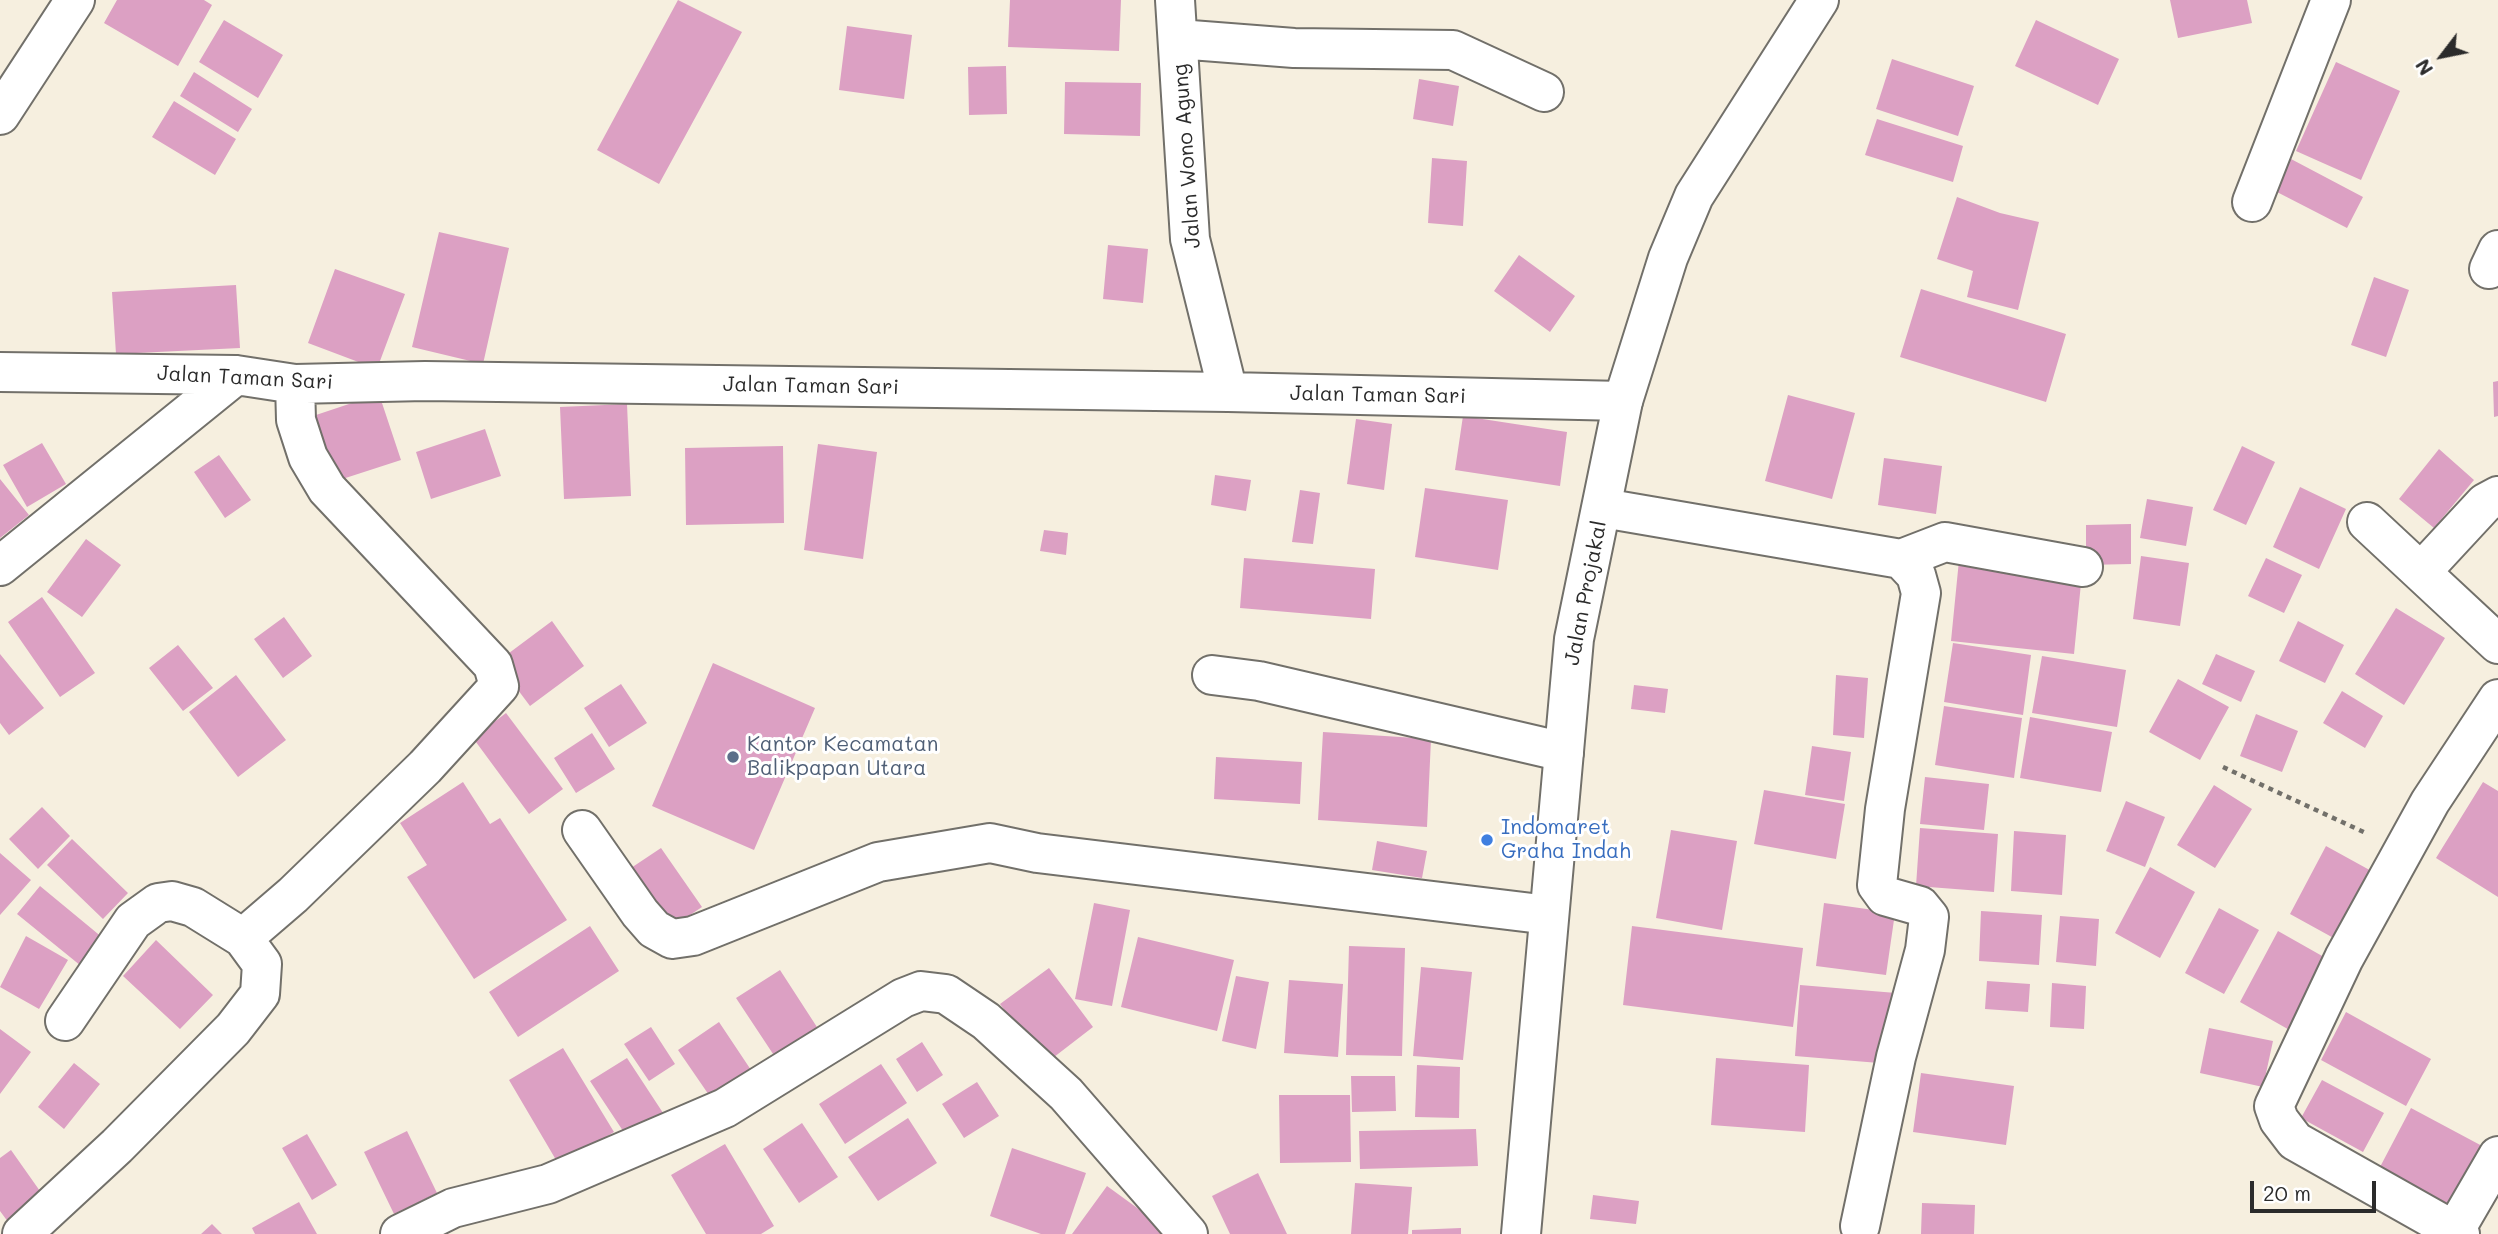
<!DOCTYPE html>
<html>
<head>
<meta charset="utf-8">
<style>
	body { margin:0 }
	#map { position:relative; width:2498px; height:1234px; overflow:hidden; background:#f6efdf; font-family:Mali,sans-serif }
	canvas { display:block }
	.north { position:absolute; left:2407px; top:21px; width:70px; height:70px; -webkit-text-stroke:5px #fff; paint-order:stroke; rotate:238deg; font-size:19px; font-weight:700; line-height:28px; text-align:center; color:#2b2b2b }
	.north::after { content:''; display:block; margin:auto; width:24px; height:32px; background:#2b2b2b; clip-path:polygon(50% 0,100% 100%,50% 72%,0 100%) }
	.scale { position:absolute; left:2250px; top:1181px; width:126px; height:32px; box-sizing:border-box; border:4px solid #2b2b2b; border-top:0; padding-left:9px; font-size:21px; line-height:24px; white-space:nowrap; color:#2b2b2b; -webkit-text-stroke:5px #fff; paint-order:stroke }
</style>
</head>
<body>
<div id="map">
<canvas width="2498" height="1234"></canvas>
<div class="north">N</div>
<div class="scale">20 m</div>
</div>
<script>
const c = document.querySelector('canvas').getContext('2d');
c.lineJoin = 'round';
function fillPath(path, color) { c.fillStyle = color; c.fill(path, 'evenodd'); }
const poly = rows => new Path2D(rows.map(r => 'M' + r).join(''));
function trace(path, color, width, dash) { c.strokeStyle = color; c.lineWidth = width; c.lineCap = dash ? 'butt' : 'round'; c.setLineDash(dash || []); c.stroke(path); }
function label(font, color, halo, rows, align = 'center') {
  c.font = font + ' Mali,sans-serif'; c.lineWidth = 6; c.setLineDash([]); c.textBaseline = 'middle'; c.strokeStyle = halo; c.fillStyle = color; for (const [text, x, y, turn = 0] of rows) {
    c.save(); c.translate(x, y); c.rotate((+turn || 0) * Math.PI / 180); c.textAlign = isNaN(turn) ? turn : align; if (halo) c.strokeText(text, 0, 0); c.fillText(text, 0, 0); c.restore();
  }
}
fillPath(poly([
	[117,0,204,0,212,5,178,66,104,23],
	[678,0,742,32,659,184,597,150],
	[1010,0,1121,0,1119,51,1008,47],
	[2170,0,2247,0,2252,23,2178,38],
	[224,20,283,55,258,98,199,62],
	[2036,20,2119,59,2098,105,2015,66],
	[847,26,912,35,904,99,839,90],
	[1892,59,1974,86,1958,136,1876,109],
	[2336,62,2400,91,2361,180,2296,151],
	[1006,66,1007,114,969,115,968,67],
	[194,72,252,109,238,132,180,96],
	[1419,79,1459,86,1453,126,1413,119],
	[1065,82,1141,83,1140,136,1064,134],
	[174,101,236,139,215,175,152,137],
	[1877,119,1963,146,1953,182,1865,155],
	[1432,158,1467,161,1463,226,1428,223],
	[2291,159,2363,197,2347,228,2275,191],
	[1957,197,2000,213,2039,222,2018,310,1967,297,1973,271,1937,259],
	[439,232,509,248,483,364,412,347],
	[1108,245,1148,249,1143,303,1103,299],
	[1519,255,1575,296,1550,332,1494,291],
	[335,269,405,294,377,369,308,343],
	[2374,277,2409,290,2386,357,2351,345],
	[236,285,240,348,116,354,112,292],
	[1921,289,2066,334,2046,402,1900,357],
	[2498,381,2498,416,2494,417,2493,382],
	[379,394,401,460,327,484,304,419],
	[1788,395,1855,413,1832,499,1765,481],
	[627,404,631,496,564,499,560,407],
	[1463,416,1567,432,1560,486,1455,470],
	[1356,419,1392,424,1384,490,1347,484],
	[485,429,501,476,431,499,416,452],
	[42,443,66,484,27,507,3,465],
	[818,444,877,452,863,559,804,550],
	[783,446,784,523,686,525,685,448],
	[2242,446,2275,462,2246,525,2213,510],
	[2439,449,2474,480,2434,528,2399,499],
	[219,455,251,500,225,518,194,472],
	[1884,458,1942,466,1936,514,1878,505],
	[1215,475,1251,480,1246,511,1211,505],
	[0,479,29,515,0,538],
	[2300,487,2346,509,2319,569,2273,547],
	[1425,488,1508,500,1498,570,1415,557],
	[1300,490,1320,493,1313,544,1292,542],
	[2147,499,2193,507,2186,546,2140,538],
	[2131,524,2131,564,2086,565,2086,525],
	[1044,530,1068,533,1066,555,1040,551],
	[86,539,121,565,82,617,47,592],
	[1960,550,2083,563,2074,654,1951,641],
	[2141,556,2189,563,2180,626,2133,619],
	[1244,558,1375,569,1371,619,1240,608],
	[2266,558,2302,575,2284,613,2248,596],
	[42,597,95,673,60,697,8,622],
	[2396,608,2445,638,2404,705,2355,674],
	[284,617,312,656,283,678,254,639],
	[552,621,584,666,530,706,497,662],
	[2298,621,2344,645,2325,683,2279,661],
	[1953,643,2031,655,2023,715,1944,702],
	[178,645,213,688,183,711,149,668],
	[0,654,44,708,9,735,0,723],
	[2216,654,2255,671,2241,702,2202,684],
	[2042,656,2126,670,2117,727,2032,713],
	[713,663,815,708,754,850,652,806],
	[236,675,286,740,238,777,189,712],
	[1836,675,1868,678,1864,738,1833,735],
	[2178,679,2229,707,2200,760,2149,732],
	[621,684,647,723,609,747,584,708],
	[1634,685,1668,689,1665,713,1631,709],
	[2342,691,2383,716,2365,748,2323,723],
	[1944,706,2022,718,2014,778,1935,765],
	[506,713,563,789,529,814,473,738],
	[2256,714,2298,731,2282,772,2240,756],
	[2030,717,2112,732,2101,792,2020,778],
	[1323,732,1431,739,1427,827,1318,820],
	[592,733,615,769,576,793,554,758],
	[1812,746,1851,752,1844,801,1805,795],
	[1216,757,1302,762,1300,804,1214,799],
	[1925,777,1989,784,1984,830,1920,824],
	[463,782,490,824,500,818,567,920,474,979,407,877,427,865,400,823],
	[2483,782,2498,791,2498,897,2436,858],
	[2214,785,2252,809,2215,868,2177,845],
	[1764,790,1845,804,1836,859,1754,844],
	[2126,801,2165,817,2145,867,2106,851],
	[42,807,70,836,38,869,9,839],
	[1920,828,1998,834,1994,892,1916,886],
	[1671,830,1737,841,1722,930,1656,918],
	[2014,831,2066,835,2062,895,2011,891],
	[72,839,128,893,103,919,47,865],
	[1377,841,1427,851,1422,878,1372,870],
	[2326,846,2375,873,2339,941,2290,914],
	[661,848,702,907,672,927,631,868],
	[0,853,31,880,0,915],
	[2150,867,2195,892,2160,958,2115,933],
	[40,886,109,943,86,970,17,914],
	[1094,903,1130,910,1112,1006,1075,999],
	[1824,903,1895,913,1886,975,1816,966],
	[2219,908,2259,930,2224,994,2185,973],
	[1981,911,2042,915,2039,965,1979,961],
	[2060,916,2099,919,2096,966,2056,962],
	[590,926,619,971,518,1037,489,992],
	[1632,926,1803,948,1793,1027,1623,1005],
	[2278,931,2331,961,2293,1032,2240,1002],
	[26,936,68,960,39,1009,0,987],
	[1138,937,1234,960,1217,1031,1121,1007],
	[156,940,213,995,180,1029,123,976],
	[1349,946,1405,948,1402,1056,1346,1055],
	[1421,967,1472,972,1463,1060,1413,1056],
	[1049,968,1093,1027,1045,1064,1000,1004],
	[780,970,826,1041,783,1069,736,998],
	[1236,976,1269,982,1256,1049,1222,1041],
	[1289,980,1343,984,1338,1057,1284,1053],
	[1987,981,2030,984,2028,1012,1985,1009],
	[2052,983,2086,986,2084,1029,2050,1027],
	[1800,985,1896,993,1891,1064,1795,1056],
	[2346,1012,2431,1059,2406,1106,2321,1060],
	[719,1022,751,1070,711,1098,678,1050],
	[651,1027,675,1064,649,1081,624,1044],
	[2209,1028,2273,1041,2263,1087,2200,1073],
	[0,1029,31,1052,0,1094],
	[922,1042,943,1075,917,1092,896,1059],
	[563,1048,614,1132,559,1165,509,1080],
	[627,1058,667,1119,631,1143,590,1081],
	[1716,1058,1809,1065,1805,1132,1711,1125],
	[74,1063,100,1084,64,1129,38,1107],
	[881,1064,907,1103,845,1144,819,1104],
	[1417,1065,1460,1067,1459,1118,1415,1117],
	[1921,1073,2014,1086,2006,1145,1913,1132],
	[1351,1076,1395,1076,1396,1111,1352,1112],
	[2322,1080,2384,1113,2363,1152,2301,1118],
	[977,1082,999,1116,964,1138,942,1104],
	[1279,1095,1350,1095,1351,1162,1280,1163],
	[2411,1108,2484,1147,2451,1207,2380,1167],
	[908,1118,937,1163,878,1201,848,1157],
	[802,1123,838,1177,799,1203,763,1149],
	[1476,1129,1478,1166,1360,1169,1359,1131],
	[407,1131,437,1193,394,1214,364,1152],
	[307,1134,337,1185,312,1200,282,1148],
	[725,1144,774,1226,761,1234,706,1234,671,1175],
	[1012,1148,1086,1173,1065,1234,1041,1234,990,1216],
	[11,1150,47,1201,11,1226,0,1211,0,1158],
	[1258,1173,1287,1234,1230,1234,1212,1196],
	[1355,1183,1412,1187,1408,1234,1351,1234],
	[1107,1186,1173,1234,1072,1234],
	[1593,1195,1639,1201,1636,1224,1590,1219],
	[299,1202,317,1234,255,1234,252,1228],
	[1922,1203,1975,1205,1974,1234,1921,1234],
	[212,1224,222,1234,201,1234],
	[1461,1228,1461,1234,1412,1234,1412,1230]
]), '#dca0c3');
const minor = poly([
	[1175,0,1190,239,1228,392],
	[1178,39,1294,48,1453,50,1544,92],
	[0,115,75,0],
	[2252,202,2331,0],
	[2489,269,2498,250],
	[0,372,236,375,295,384,425,381,1228,392,1623,401],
	[1603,508,1901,559,1916,575,1921,593,1885,809,1877,885,1885,896,1920,906,1929,917,1925,950,1896,1057,1860,1226],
	[2367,522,2498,644],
	[1901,559,1945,542,2083,567],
	[0,566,236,375],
	[2421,572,2485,503,2498,496],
	[1212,675,1259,681,1564,752],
	[582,830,640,913,654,929,672,939,693,936,878,862,990,843,1037,853,1549,915],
	[65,1021,133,921,158,903,172,901,193,907,243,938],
	[2455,1230,2498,1156],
	[22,1234,117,1146,233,1029,260,994,262,964,243,938,293,895,425,767,499,686,493,665,327,489,308,457,296,420,295,384],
	[400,1234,453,1208,548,1184,725,1108,903,998,921,991,946,994,986,1021,1066,1094,1188,1234],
	[2460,1234,2295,1141,2279,1120,2274,1106,2344,958,2430,802,2498,699]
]);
const major = poly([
	[1521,1234,1574,639,1623,401,1668,258,1694,196,1819,0]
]);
trace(minor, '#72706a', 42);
trace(major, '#72706a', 42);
trace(poly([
	[2223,767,2368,834]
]), '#72706a', 4.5, [5, 5]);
trace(minor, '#fff', 38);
trace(major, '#fff', 38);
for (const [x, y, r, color] of [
	[733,757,7,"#5c6f8a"],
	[1487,840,7,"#3f7fe0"]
]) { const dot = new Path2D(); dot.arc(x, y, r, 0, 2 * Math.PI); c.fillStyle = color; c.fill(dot); trace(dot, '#fff', 2.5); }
label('21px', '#2b2b2b', '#fff', [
	["Jalan Wono Agung",1187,156,-94],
	["Jalan Taman Sari",245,378,3],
	["Jalan Taman Sari",811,386,1],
	["Jalan Taman Sari",1378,395,1],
	["Jalan Projakal",1586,593,-79]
]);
label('21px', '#4e5e75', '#fff', [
	["Kantor Kecamatan",747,745],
	["Balikpapan Utara",747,769]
], 'left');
label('21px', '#366cbe', '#fff', [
	["Indomaret",1501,828],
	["Graha Indah",1501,852]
], 'left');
</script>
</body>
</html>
